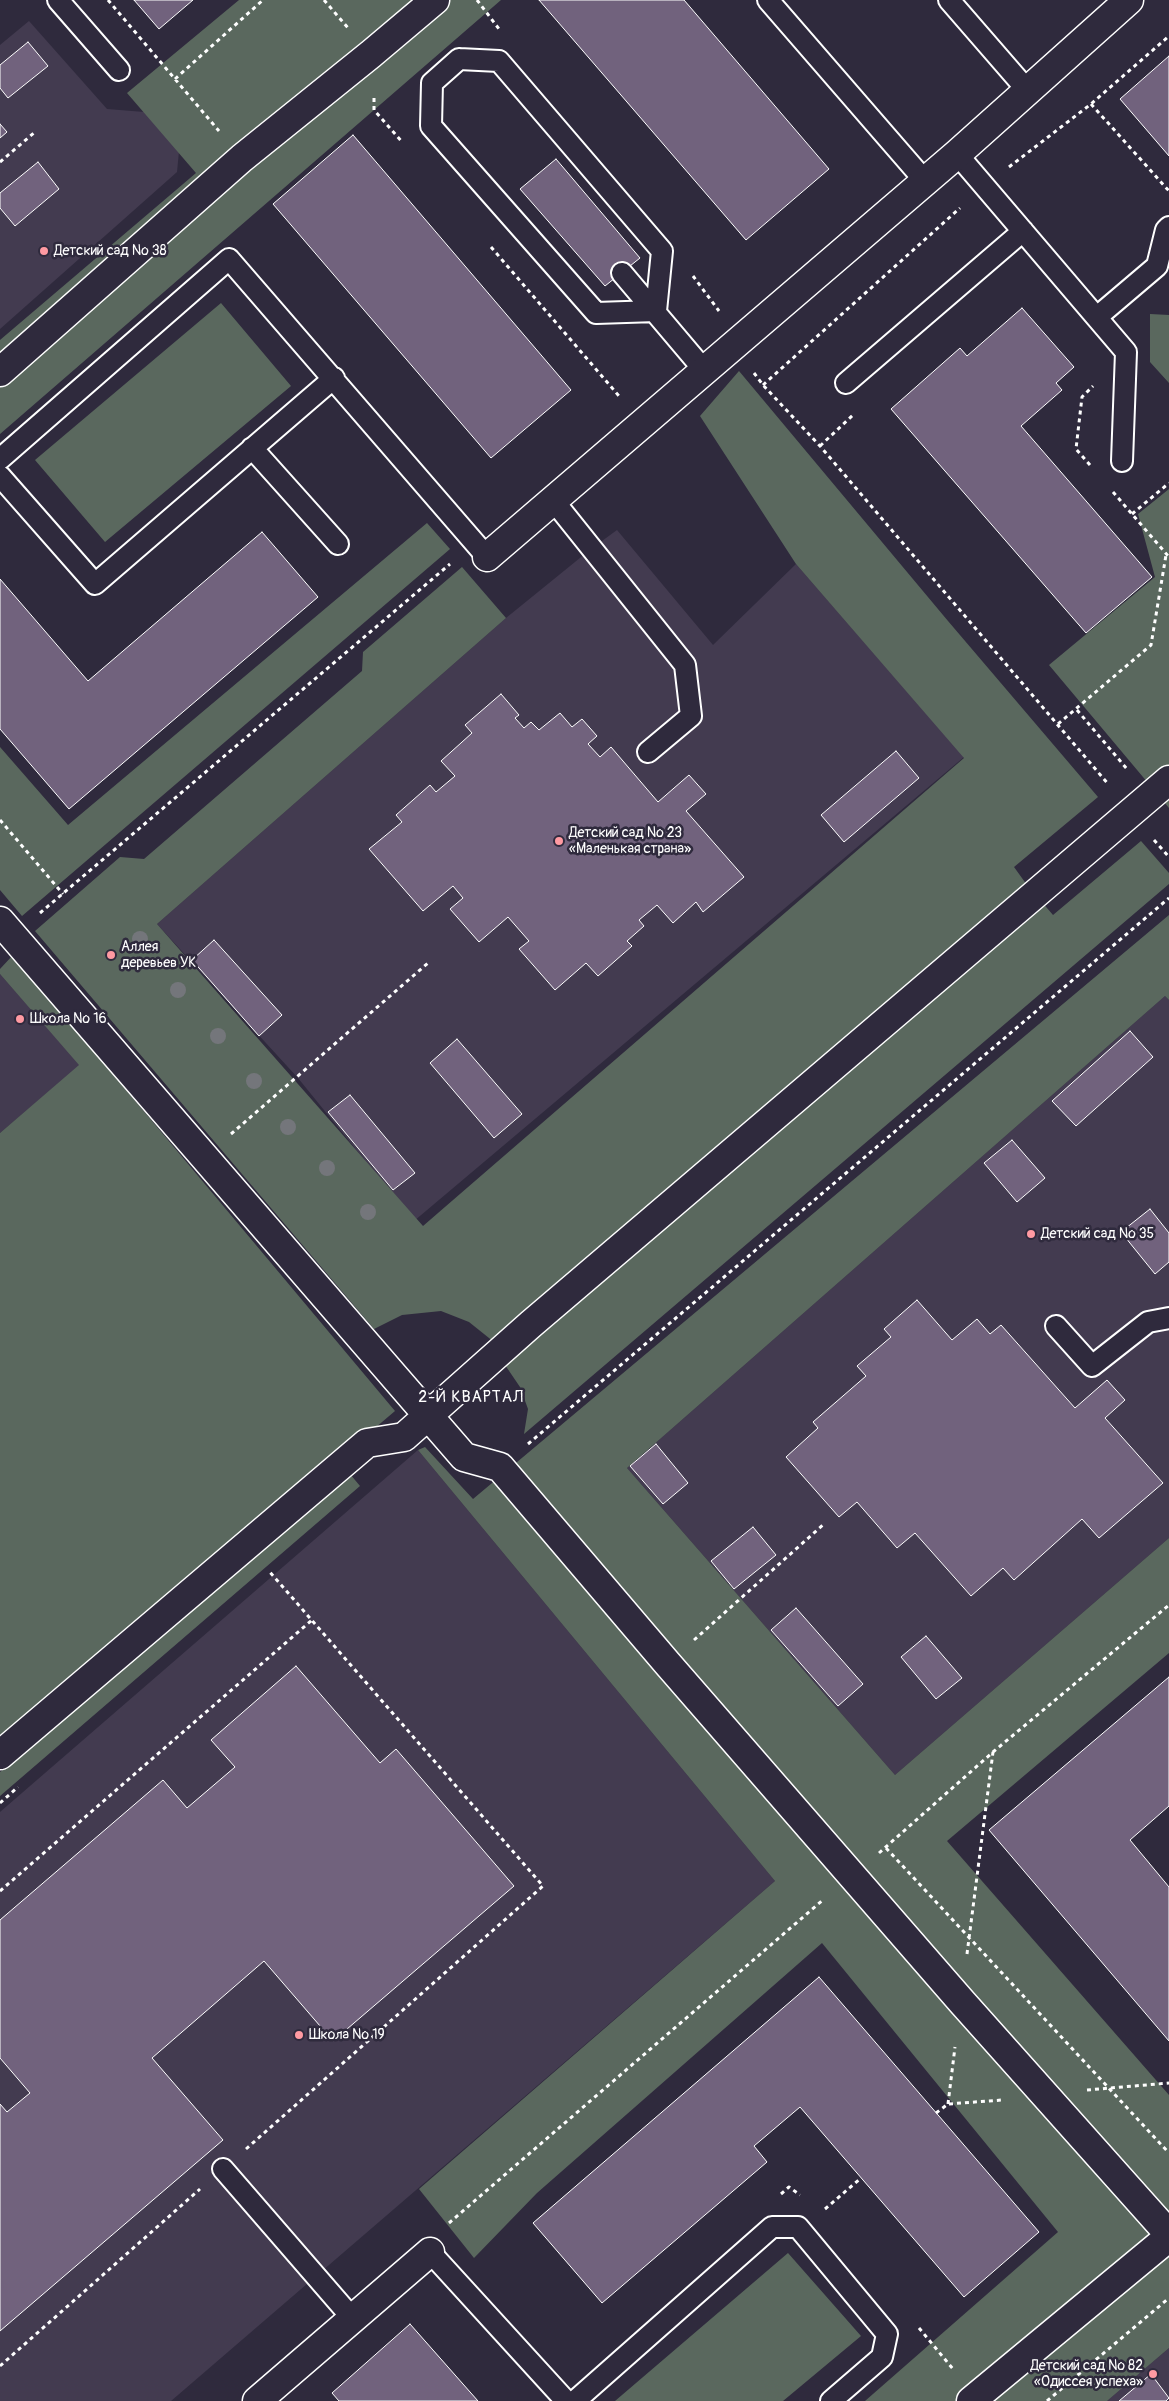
<!DOCTYPE html>
<html>
<head>
<meta charset="utf-8">
<style>
	body { margin:0 }
	canvas { display:block; background:#2f2a3d }
</style>
</head>
<body>
<canvas width="1169" height="2401"></canvas>
<script>
const c = document.querySelector('canvas').getContext('2d');
c.lineJoin = 'round';
function fillPath(path, color) { c.fillStyle = color; c.fill(path, 'evenodd'); }
const poly = rows => new Path2D(rows.map(r => 'M' + r).join(''));
function trace(path, color, width, dash) { c.strokeStyle = color; c.lineWidth = width; c.lineCap = dash ? 'butt' : 'round'; c.setLineDash(dash || []); c.stroke(path); }
function label(font, color, halo, rows, align = 'center') {
  c.font = font + ' Pangolin,sans-serif'; c.lineWidth = 5; c.setLineDash([]); c.textBaseline = 'middle'; c.strokeStyle = halo; c.fillStyle = color; for (const [text, x, y, turn = 0] of rows) {
    c.save(); c.translate(x, y); c.rotate((+turn || 0) * Math.PI / 180); c.textAlign = isNaN(turn) ? turn : align; if (halo) c.strokeText(text, 0, 0); c.fillText(text, 0, 0); c.restore();
  }
}
fillPath(poly([
	[29,21,107,109,144,112,179,151,177,172,0,329,0,45],
	[617,530,713,645,796,564,964,757,414,1221,298,1078,157,924,506,618,591,549],
	[0,974,80,1065,0,1133],
	[1165,996,1169,1000,1169,1538,895,1775,627,1468],
	[418,1450,775,1881,171,2401,0,2401,0,1812],
	[1169,2348,1169,2401,1107,2401]
]), '#433b50');
fillPath(poly([
	[239,0,501,0,0,434,0,340,196,173,127,93],
	[221,303,291,386,105,542,35,460],
	[1150,314,1169,315,1169,383,1150,362],
	[739,371,948,621,1098,797,1014,867,1027,885,494,1342,469,1322,441,1311,402,1315,374,1329,35,931,120,857,144,859,362,671,363,652,462,567,506,618,157,924,423,1226,964,758,796,564,700,416],
	[1169,489,1169,808,1049,665,1155,577,1138,514],
	[427,523,450,549,22,916,0,890,0,747,68,825],
	[1141,841,1169,873,1169,884,524,1434,528,1409,520,1387,503,1362,1041,901,1053,915],
	[1169,915,1169,1000,1165,996,627,1468,895,1775,1169,1538,1169,1653,947,1841,1169,2095,1169,2348,1107,2401,865,2401,1058,2232,822,1943,537,2193,474,2258,419,2189,775,1881,418,1450,425,1447,473,1499],
	[13,955,395,1411,0,1746,0,1133,79,1065,0,974,0,969],
	[350,1474,360,1486,0,1796,0,1772],
	[788,2253,861,2336,783,2401,615,2401]
]), '#5a685e');
const building = poly([
	[134,0,193,0,159,29,134,0],
	[539,0,684,0,829,169,746,240,539,0],
	[28,42,48,66,8,98,0,88,0,65,28,42],
	[1169,56,1169,156,1120,99,1169,56],
	[0,124,7,132,0,138,0,124],
	[353,135,571,390,491,458,273,204,353,135],
	[556,159,640,258,605,286,520,189,556,159],
	[38,162,59,189,15,226,0,208,0,193,38,162],
	[1022,308,1074,367,1056,383,1062,390,1021,426,1152,577,1086,633,891,409,960,348,967,356,1022,308],
	[262,532,318,597,69,809,0,729,0,579,88,681,262,532],
	[501,694,519,715,515,718,524,728,531,722,539,730,560,713,572,727,582,719,597,736,588,744,600,757,611,747,658,802,689,775,706,794,686,811,744,877,703,912,696,902,673,923,657,905,639,920,644,926,627,941,632,946,598,976,586,963,555,990,519,949,529,941,508,917,479,942,450,909,463,898,453,886,423,911,369,849,402,822,396,815,430,785,436,792,455,776,441,761,472,733,465,725,501,694],
	[896,751,919,778,844,842,821,815,896,751],
	[214,940,282,1015,259,1036,192,960,214,940],
	[1130,1031,1153,1057,1076,1126,1052,1101,1130,1031],
	[457,1039,522,1114,494,1138,430,1063,457,1039],
	[350,1095,415,1173,393,1190,328,1112,350,1095],
	[1012,1140,1045,1178,1017,1202,984,1163,1012,1140],
	[1150,1209,1169,1233,1169,1262,1155,1274,1121,1232,1150,1209],
	[917,1300,952,1340,977,1319,990,1334,1001,1325,1075,1408,1107,1380,1125,1400,1105,1418,1163,1483,1099,1538,1082,1519,1014,1580,1003,1568,971,1596,915,1533,897,1548,857,1502,839,1517,786,1457,818,1428,813,1422,866,1376,857,1366,891,1337,884,1329,917,1300],
	[656,1444,688,1483,663,1504,630,1466,656,1444],
	[753,1527,776,1555,734,1589,711,1561,753,1527],
	[796,1608,863,1684,838,1706,771,1630,796,1608],
	[926,1636,962,1678,936,1699,901,1657,926,1636],
	[296,1666,380,1763,396,1749,514,1886,333,2041,264,1961,152,2058,223,2140,0,2331,0,2104,7,2112,30,2093,0,2058,0,1920,163,1780,187,1808,235,1767,211,1740,296,1666],
	[1169,1677,1169,1806,1130,1840,1169,1887,1169,2041,989,1830,1169,1677],
	[819,1977,1039,2232,964,2297,800,2107,754,2146,767,2162,602,2303,533,2223,819,1977],
	[410,2324,478,2401,339,2401,332,2393,410,2324],
	[1151,2374,1169,2398,1166,2401,1119,2401,1151,2374]
]);
fillPath(building, '#71627d');
trace(building, '#fff', 1);
const service = poly([
	[58,0,119,70],
	[768,0,925,181],
	[949,0,1028,91],
	[459,59,499,61,662,251,656,311,596,313,431,126,432,83,459,59],
	[957,154,1126,352,1122,461],
	[622,273,704,370],
	[1097,317,1157,266,1166,230,1169,227],
	[846,383,1023,231],
	[252,448,338,544],
	[0,459,229,259,487,557],
	[0,476,95,584,334,378],
	[553,500,685,665,691,716,648,752],
	[1056,1326,1092,1366,1148,1322,1169,1318],
	[223,2169,353,2319],
	[430,2252,566,2401],
	[575,2401,772,2227,798,2227,887,2334,882,2357,831,2401]
]);
const pedestrian = poly([
	[0,372,242,158,371,54,435,0],
	[0,921,464,1457,500,1467,667,1663,962,2002,1169,2234],
	[0,1755,367,1443,404,1437,531,1324,1169,780],
	[971,2401,1169,2237]
]);
const minor = poly([
	[487,557,957,154,1129,0],
	[257,2401,430,2252]
]);
trace(service, '#fff', 24);
trace(pedestrian, '#fff', 31);
trace(minor, '#fff', 31);
trace(poly([
	[108,0,219,131],
	[324,0,348,28],
	[477,0,499,29],
	[175,79,263,0],
	[374,98,374,110,403,143],
	[1091,104,1169,191],
	[0,162,35,132],
	[1009,167,1091,104,1169,36],
	[491,247,619,396],
	[693,276,719,311],
	[754,373,763,385,820,446,1109,785],
	[763,385,960,208],
	[820,446,854,414],
	[1090,465,1076,449,1082,397,1093,386],
	[1113,492,1169,557],
	[1132,514,1169,483],
	[1077,710,1127,769],
	[1058,724,1151,645,1166,555],
	[0,820,63,894],
	[1154,840,1169,857],
	[40,913,450,564],
	[231,1134,428,963],
	[528,1444,1169,898],
	[694,1640,824,1524],
	[0,1803,18,1787],
	[886,1848,1169,2153],
	[879,1853,993,1752,1169,1605],
	[0,1891,312,1620],
	[967,1954,993,1752],
	[1087,2090,1169,2083],
	[948,2104,955,2047],
	[936,2113,948,2104,1002,2100],
	[246,2149,543,1886,269,1571],
	[781,2194,789,2187,800,2195],
	[825,2209,861,2178],
	[449,2223,824,1899],
	[919,2328,953,2369],
	[0,2366,200,2189],
	[1047,2401,1169,2298]
]), '#fff', 3, [4, 4]);
trace(service, '#2f2a3d', 20);
trace(pedestrian, '#2f2a3d', 28);
trace(minor, '#2f2a3d', 28);
c.fillStyle = '#74767b';
for (const [x, y] of [
	[140,939],
	[178,990],
	[218,1036],
	[254,1081],
	[288,1127],
	[327,1168],
	[368,1212]
]) { c.beginPath(); c.arc(x, y, 8, 0, 2 * Math.PI); c.fill(); }
for (const [x, y, r, color] of [
	[44,251,5,"#ff9aa2"],
	[559,841,5,"#ff9aa2"],
	[111,955,5,"#ff9aa2"],
	[20,1019,5,"#ff9aa2"],
	[1031,1234,5,"#ff9aa2"],
	[299,2035,5,"#ff9aa2"],
	[1153,2374,5,"#ff9aa2"]
]) { const dot = new Path2D(); dot.arc(x, y, r, 0, 2 * Math.PI); c.fillStyle = color; c.fill(dot); trace(dot, '#2f2a3d', 2); }
label('14px', '#fff', '#2f2a3d', [
	["Детский сад № 38",54,251],
	["Детский сад № 23",569,833],
	["«Маленькая страна»",569,849],
	["Аллея",121,947],
	["деревьев УК",121,963],
	["Школа № 16",30,1019],
	["Детский сад № 35",1041,1234],
	["Школа № 19",309,2035],
	["Детский сад № 82",1143,2366,"right"],
	["«Одиссея успеха»",1143,2382,"right"]
], 'left');
c.letterSpacing = '1px';
label('16px', '#fff', '#2f2a3d', [
	["2-Й КВАРТАЛ",471,1398]
]);
c.letterSpacing = '0px';
</script>
</body>
</html>
